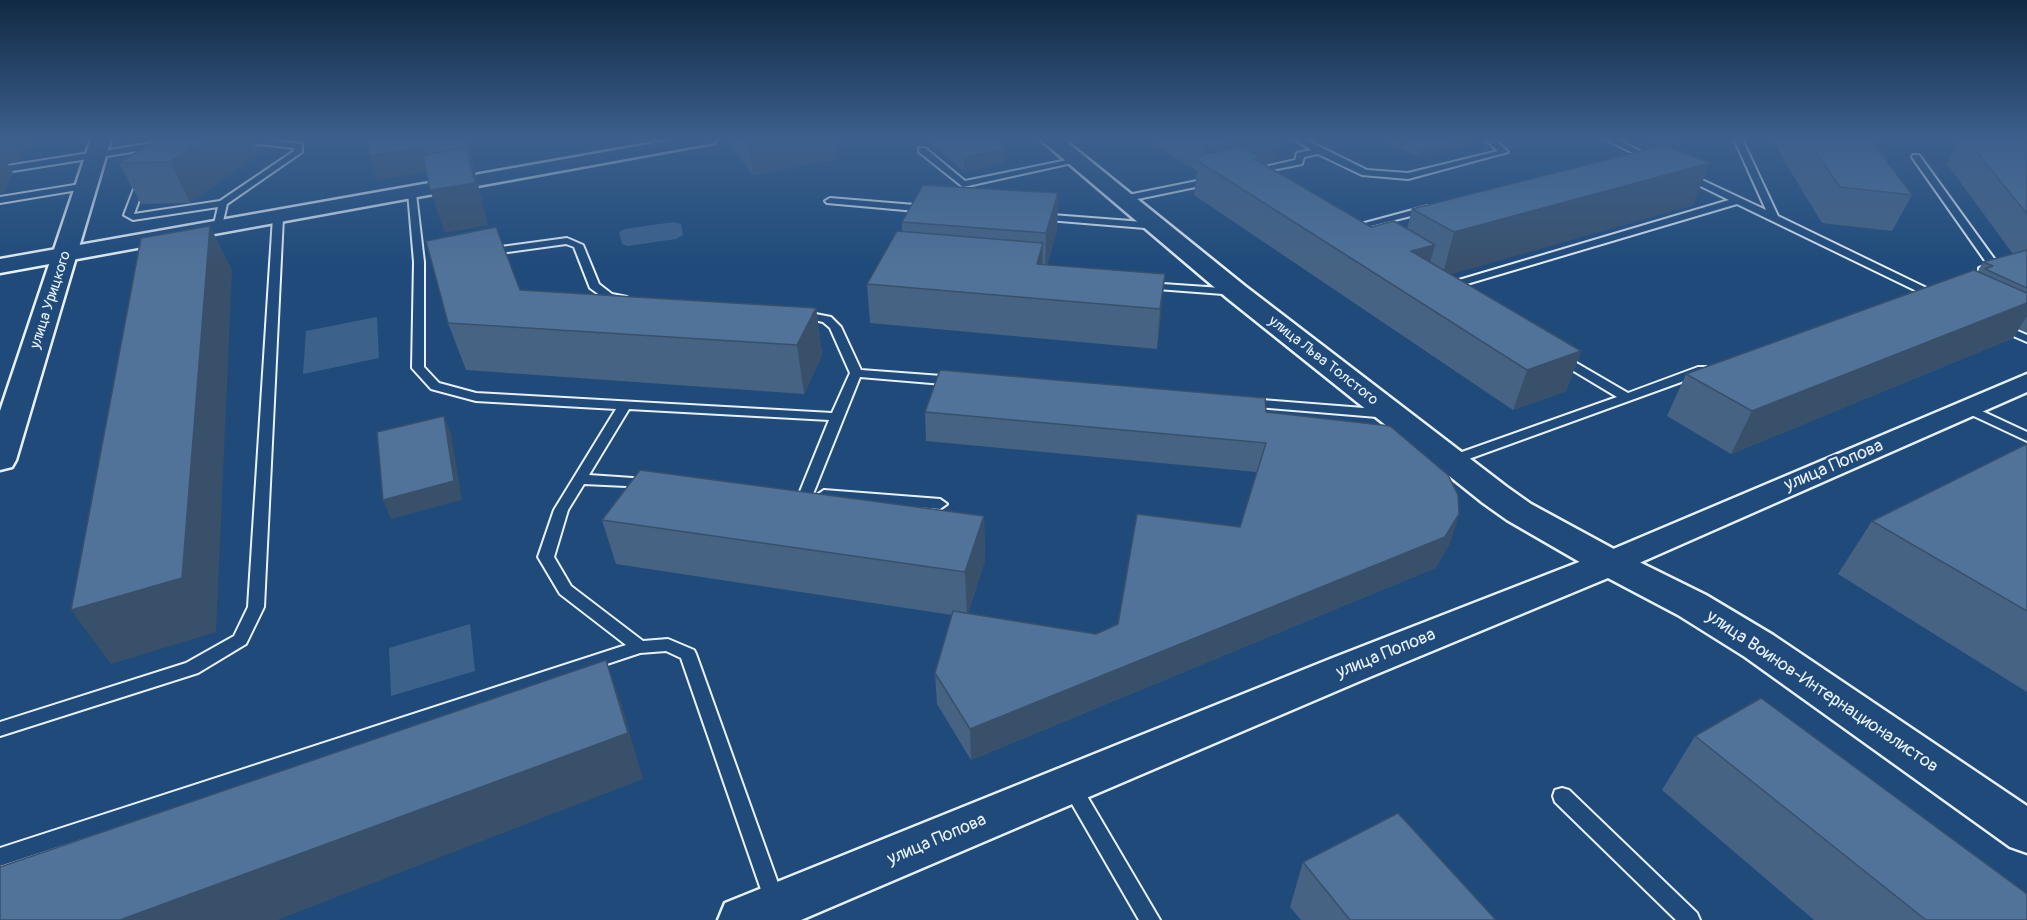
<!DOCTYPE html>
<html>
<head>
<meta charset="utf-8">
<style>
	body { margin:0 }
	canvas { display:block; background:#1f4a7a }
</style>
</head>
<body>
<canvas width="2027" height="920"></canvas>
<script>
const c = document.querySelector('canvas').getContext('2d');
c.lineJoin = 'round';
function fillPath(path, color) { c.fillStyle = color; c.fill(path, 'evenodd'); }
const poly = rows => new Path2D(rows.map(r => 'M' + r).join(''));
function trace(path, color, width, dash) { c.strokeStyle = color; c.lineWidth = width; c.lineCap = dash ? 'butt' : 'round'; c.setLineDash(dash || []); c.stroke(path); }
function label(font, color, halo, rows, align = 'center') {
  c.font = font + ' Pangolin,sans-serif'; c.lineWidth = 5; c.setLineDash([]); c.textBaseline = 'middle'; c.strokeStyle = halo; c.fillStyle = color; for (const [text, x, y, turn = 0] of rows) {
    c.save(); c.translate(x, y); c.rotate((+turn || 0) * Math.PI / 180); c.textAlign = isNaN(turn) ? turn : align; if (halo) c.strokeText(text, 0, 0); c.fillText(text, 0, 0); c.restore();
  }
}
fillPath(poly([
	[673,222,681,224,683,235,676,239,628,246,622,244,619,232,625,229],
	[377,317,379,358,303,374,306,331],
	[470,624,475,671,391,696,389,648]
]), '#3c628c');
const service = poly([
	[257,139,302,144,302,152,227,204,221,230,213,228,218,207,133,220,124,215,139,176,147,178,134,214,220,201,294,151,294,148,260,144,236,148,232,145,257,139],
	[1294,139,1304,139,1367,170,1408,173,1498,151,1485,139,1494,139,1508,152,1408,179,1362,175,1318,154,1304,157,1302,164,1252,174,1252,170,1295,160,1297,153,1311,150,1294,139],
	[1605,139,1616,139,1656,159,1649,161,1605,139],
	[1734,139,1742,139,1778,216,1939,294,1939,298,1931,298,1737,204,1450,289,1446,290,1441,287,1442,285,1729,200,1682,177,1682,173,1685,172,1766,210,1734,139],
	[160,142,163,143,163,147,0,173,0,167,160,142],
	[919,148,925,148,965,181,1077,158,1081,161,963,187,919,152,919,148],
	[1913,155,1919,155,1998,264,1998,268,1983,273,1979,272,1979,268,1988,265,1912,157,1913,155],
	[1212,178,1215,179,1215,183,1123,202,1118,199,1123,196,1212,178],
	[87,183,90,184,90,188,0,203,0,197,87,183],
	[408,192,416,194,424,262,424,367,439,383,476,393,832,413,850,373,830,328,823,322,796,316,796,312,800,311,831,317,841,327,861,370,955,377,961,381,955,385,860,377,813,494,806,498,799,494,829,420,629,409,589,475,647,479,654,483,647,487,584,484,568,510,554,557,571,586,643,641,668,639,694,650,696,654,784,900,781,907,774,910,767,907,681,658,666,651,640,653,0,866,0,848,626,645,560,594,538,557,554,510,616,409,476,401,431,389,412,368,414,262,408,192],
	[830,198,927,206,932,209,927,212,827,203,825,201,830,198],
	[1428,206,1433,209,1431,211,1351,231,1346,228,1428,206],
	[278,214,283,217,264,607,248,640,246,644,198,673,0,736,0,722,186,663,234,636,248,607,273,217,278,214],
	[1039,214,1157,223,1162,226,1157,229,1036,219,1036,215,1039,214],
	[567,238,583,245,599,284,612,294,627,297,627,301,605,299,590,288,574,247,566,244,486,255,481,252,486,249,567,238],
	[1148,283,1236,289,1241,292,1236,295,1144,288,1144,284,1148,283],
	[1999,323,2027,335,2027,342,1995,328,1995,324,1999,323],
	[1561,354,1628,393,1698,367,1706,367,1708,370,1706,373,1455,464,1445,464,1443,461,1445,458,1617,397,1557,361,1555,358,1557,355,1561,354],
	[1249,399,1389,410,1395,414,1389,418,1245,406,1243,403,1245,400,1249,399],
	[1967,404,2027,432,2027,441,1963,411,1961,408,1963,405,1967,404],
	[824,490,940,499,947,504,940,509,819,498,817,495,824,490],
	[1070,777,1077,779,1160,920,1139,920,1061,785,1063,779,1070,777],
	[1562,788,1569,790,1697,913,1700,920,1676,920,1555,802,1553,796,1555,790,1562,788]
]);
const minor = poly([
	[678,139,717,139,714,143,708,144,0,273,0,259,678,139],
	[2027,374,2027,392,1621,571,1610,574,1599,571,1594,563,1599,555,2027,374]
]);
const tertiary = poly([
	[91,139,111,139,16,460,12,467,0,470,0,411,91,139],
	[1040,139,1063,139,1245,286,1507,487,1531,504,1623,554,1628,563,1623,572,1610,576,1597,572,1507,520,1483,503,1227,298,1040,139]
]);
const secondary = poly([
	[1610,550,1623,554,1706,595,1773,635,2027,806,2027,853,2010,847,1745,657,1678,615,1608,578,1360,681,801,920,718,920,725,903,1330,659,1610,550]
]);
trace(service, '#e8f1f8', 4);
trace(minor, '#e8f1f8', 5);
trace(tertiary, '#e8f1f8', 5);
trace(secondary, '#e8f1f8', 5);
fillPath(service, '#1f4a7a');
fillPath(minor, '#1f4a7a');
fillPath(tertiary, '#1f4a7a');
fillPath(secondary, '#1f4a7a');
fillPath(poly([
	[158,139,252,139,258,154,190,203,141,204,119,163],
	[726,139,834,139,836,159,753,175],
	[926,139,992,139,1005,149,1005,163,964,172],
	[1156,139,1279,139,1275,162,1264,164,1371,227,1407,229,1412,209,1693,205,1450,274,1581,351,1566,391,1513,410,1194,195,1197,171,1155,145],
	[1382,139,1465,139,1464,147,1418,157],
	[1632,139,1677,139,1675,144],
	[1771,139,1870,139,1912,195,1892,231,1822,223],
	[1961,139,1996,139,2027,143,2027,332,2019,329,2013,338,1731,454,1667,416,1686,374,1978,271,1983,262,2013,254,1947,164],
	[1058,193,1057,230,1047,265,1165,274,1157,349,870,323,867,284,902,232,902,222],
	[520,290,816,308,822,355,804,394,466,370,448,323],
	[925,412,1266,412,1459,514,1449,545,1435,568,971,760,937,704,935,673,952,615,616,564,602,520,984,516,985,560,968,613,1096,634,1118,624,1240,527,1257,472,926,441],
	[2027,444,2027,692,1838,574,1872,521],
	[1695,736,2027,920,1814,920,1662,790],
	[1303,862,1496,920,1301,920,1290,907]
]), '#466384');
fillPath(poly([
	[0,139,28,139,29,141,19,162,8,164,13,173,3,194,0,195],
	[205,139,252,139,258,154,190,203,170,162],
	[467,139,476,173,475,173,479,188,488,225,445,233,430,190,431,171,378,180,369,156,424,147],
	[747,139,834,139,836,159,753,175],
	[1245,139,1279,139,1275,162,1259,165,1203,165,1205,147],
	[1466,140,1464,147,1418,157,1420,150],
	[1005,149,1005,163,964,172,964,157],
	[1710,163,1693,205,1442,277,1454,232],
	[1058,193,1057,230,1045,271,1046,233],
	[210,226,232,270,216,632,111,664,71,610],
	[1043,243,1042,281,1037,264],
	[1435,245,1425,281,1411,251],
	[1165,274,1161,313,1157,349,1160,309],
	[2027,303,2027,316,2013,338,1731,454,1752,411],
	[816,308,822,355,804,394,797,345],
	[1581,351,1566,391,1513,410,1527,370],
	[444,416,451,434,462,500,391,519,383,500],
	[1459,514,1449,545,1435,568,971,760,970,729],
	[984,516,985,560,967,617,965,572],
	[606,660,622,706,643,779,277,920,120,920]
]), '#39506b');
const building = poly([
	[158,139,205,139,170,162,119,163,158,139],
	[368,139,466,139,468,149,467,149,467,147,425,154,424,147,369,156,368,139],
	[942,139,992,139,1005,149,964,157,942,139],
	[1197,139,1245,139,1205,147,1206,145,1197,139],
	[1398,139,1465,139,1466,140,1420,150,1398,139],
	[1807,139,1870,139,1912,195,1840,187,1807,139],
	[1966,139,1996,139,2027,143,2027,214,1966,139],
	[1665,145,1710,163,1454,232,1412,209,1665,145],
	[467,147,475,183,430,190,423,155,467,147],
	[1242,147,1260,157,1255,159,1371,227,1394,221,1435,245,1411,251,1581,351,1527,370,1198,161,1200,155,1242,147],
	[923,185,1058,193,1046,233,902,222,923,185],
	[210,226,182,578,71,610,141,238,210,226],
	[496,227,520,290,816,308,797,345,448,323,426,241,496,227],
	[897,231,1043,243,1037,264,1165,274,1160,309,867,284,897,231],
	[2027,250,2027,288,1985,269,1993,266,1983,262,2027,250],
	[1974,270,2027,293,2027,303,1752,411,1686,374,1974,270],
	[940,370,1265,398,1266,412,1390,426,1448,475,1458,495,1459,514,1445,537,970,729,935,673,953,611,1096,634,1118,624,1137,514,1240,527,1266,443,925,412,940,370],
	[444,416,454,481,383,500,377,432,444,416],
	[2027,444,2027,611,1872,521,2027,444],
	[640,470,984,516,965,572,602,520,640,470],
	[606,660,628,733,120,920,0,920,0,867,606,660],
	[1761,698,2027,894,2027,920,1926,920,1695,736,1761,698],
	[1398,813,1496,920,1350,920,1303,862,1398,813]
]);
fillPath(building, '#517399');
trace(building, '#39506b', 1.5);
const sky = c.createLinearGradient(0, 0, 0, 268);
sky.addColorStop(0, '#112943');
sky.addColorStop(0.52, '#3c608d');
sky.addColorStop(1, '#3c608d00');
c.fillStyle = sky;
c.fillRect(0, 0, 2027, 268);
label('15px', '#e8f1f8', '#1f4a7a', [
	["улица Урицкого",51,300,-72],
	["улица Льва Толстого",1323,361,38]
]);
label('18px', '#e8f1f8', '#1f4a7a', [
	["улица Попова",1834,466,-23],
	["улица Попова",1386,654,-22],
	["улица Воинов-Интернационалистов",1822,692,34],
	["улица Попова",937,840,-23]
]);
</script>
</body>
</html>
